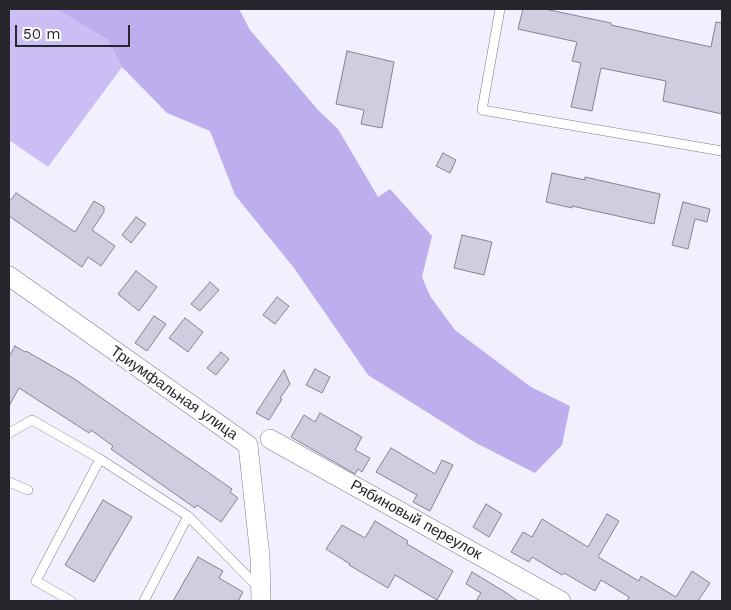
<!DOCTYPE html>
<html>
<head>
<meta charset="utf-8">
<style>
	body { margin:0 }
	#map { position:relative; width:731px; height:610px; overflow:hidden; background:#f2efff; font-family:"Work Sans",sans-serif }
	canvas { display:block }
	.frame { position:absolute; inset:0; border:10px solid #27262d; pointer-events:none }
	.scale { position:absolute; left:15px; top:25px; width:115px; height:22px; box-sizing:border-box; border:2px solid #27262d; border-top:0; padding-left:6px; font-size:15px; line-height:18px; white-space:nowrap; color:#27262d; -webkit-text-stroke:4px #fff; paint-order:stroke }
</style>
</head>
<body>
<div id="map">
<canvas width="731" height="610"></canvas>
<div class="frame"></div>
<div class="scale">50 m</div>
</div>
<script>
const c = document.querySelector('canvas').getContext('2d');
c.lineJoin = 'round';
function fillPath(path, color) { c.fillStyle = color; c.fill(path, 'evenodd'); }
const poly = rows => new Path2D(rows.map(r => 'M' + r).join(''));
function trace(path, color, width, dash) { c.strokeStyle = color; c.lineWidth = width; c.lineCap = dash ? 'butt' : 'round'; c.setLineDash(dash || []); c.stroke(path); }
function label(font, color, halo, rows, align = 'center') {
  c.font = font + ' "Work Sans",sans-serif'; c.lineWidth = 4; c.setLineDash([]); c.textBaseline = 'middle'; c.strokeStyle = halo; c.fillStyle = color; for (const [text, x, y, turn = 0] of rows) {
    c.save(); c.translate(x, y); c.rotate((+turn || 0) * Math.PI / 180); c.textAlign = isNaN(turn) ? turn : align; if (halo) c.strokeText(text, 0, 0); c.fillText(text, 0, 0); c.restore();
  }
}
fillPath(poly([
	[9,9,56,9,108,40,122,67,48,167,9,140]
]), '#cabef4');
fillPath(poly([
	[56,9,239,9,250,30,319,111,338,129,378,197,390,189,432,236,422,277,430,296,455,330,531,387,570,406,562,445,535,473,476,443,368,375,294,268,235,195,210,131,167,113,122,67,108,40]
]), '#bdaeed');
const building = poly([
	[523,9,545,9,611,23,611,25,711,47,716,22,722,23,722,114,663,101,666,81,601,68,592,111,571,107,581,63,572,61,577,42,518,29,523,9],
	[347,51,394,62,382,128,361,124,364,110,336,104,347,51],
	[443,153,456,160,450,173,436,166,443,153],
	[552,173,585,180,585,177,660,194,654,224,572,206,572,208,546,202,552,173],
	[16,193,75,232,94,201,104,207,104,212,92,230,115,246,101,266,88,257,82,267,9,216,9,202,16,193],
	[683,202,710,209,707,222,695,219,688,249,672,245,683,202],
	[136,217,146,224,131,243,122,235,136,217],
	[462,235,492,242,484,275,454,268,462,235],
	[136,271,157,287,139,311,118,294,136,271],
	[210,282,219,290,200,311,191,304,210,282],
	[277,297,289,306,275,324,263,315,277,297],
	[154,316,166,324,147,351,135,343,154,316],
	[185,318,203,332,188,352,169,338,185,318],
	[15,346,25,352,26,351,73,378,232,489,230,492,238,498,221,522,197,505,195,508,111,449,113,446,91,430,89,433,19,388,9,406,9,357,15,346],
	[221,352,229,359,216,375,207,368,221,352],
	[315,369,330,377,322,393,306,385,315,369],
	[284,370,290,384,280,398,282,399,269,420,256,413,284,370],
	[320,413,362,437,355,450,370,458,362,472,358,469,355,474,291,437,304,415,315,422,320,413],
	[391,448,435,474,442,460,453,465,430,511,413,502,417,495,376,472,391,448],
	[103,500,132,517,94,582,65,565,103,500],
	[486,504,502,514,489,537,473,527,486,504],
	[607,514,619,521,598,557,639,581,641,576,676,597,692,571,710,583,698,601,627,601,629,597,601,580,595,591,564,573,562,575,532,557,529,562,511,552,523,532,532,537,542,519,588,547,607,514],
	[375,521,408,541,407,544,453,571,437,600,395,575,388,588,349,565,350,564,326,549,342,525,365,538,375,521],
	[198,557,223,571,219,578,243,592,238,601,173,601,198,557],
	[472,572,505,592,518,601,476,601,481,593,466,584,472,572]
]);
fillPath(building, '#d1cde0');
trace(building, '#858293', 1);
const service = poly([
	[500,9,482,110,722,151],
	[9,433,32,420,100,459],
	[9,482,28,490],
	[71,601,36,581,100,459,188,516,259,588],
	[144,601,188,516]
]);
const minor = poly([
	[9,276,248,445,260,557,261,601],
	[270,439,561,601]
]);
trace(service, '#807c8d', 10);
trace(minor, '#807c8d', 20);
trace(service, '#fff', 9);
trace(minor, '#fff', 19);
label('15px', '#27262d', '#fff', [
	["Триумфальная улица",174,393,35],
	["Рябиновый переулок",416,520,29]
]);
</script>
</body>
</html>
